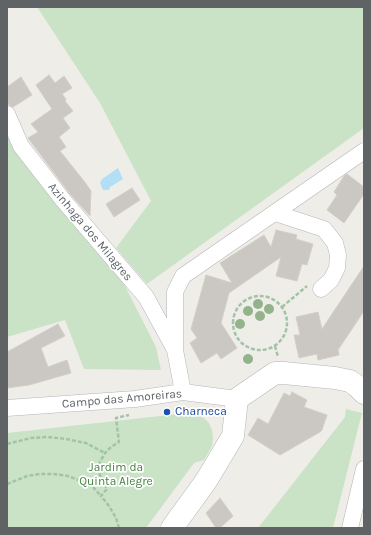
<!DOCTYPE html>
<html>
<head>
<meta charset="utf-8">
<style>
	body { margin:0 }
	#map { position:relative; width:371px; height:535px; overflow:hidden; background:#efede8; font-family:Karla,sans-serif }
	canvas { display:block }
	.frame { position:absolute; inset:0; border:8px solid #5f6366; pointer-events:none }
</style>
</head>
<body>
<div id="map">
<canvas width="371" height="535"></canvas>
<div class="frame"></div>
</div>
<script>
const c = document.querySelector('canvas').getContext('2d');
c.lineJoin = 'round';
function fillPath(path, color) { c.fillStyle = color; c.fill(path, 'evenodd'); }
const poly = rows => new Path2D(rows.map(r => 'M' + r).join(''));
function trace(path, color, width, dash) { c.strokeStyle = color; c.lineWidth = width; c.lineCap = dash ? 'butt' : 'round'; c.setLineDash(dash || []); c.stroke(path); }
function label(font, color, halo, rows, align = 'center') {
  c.font = font + ' Karla,sans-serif'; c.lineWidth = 3.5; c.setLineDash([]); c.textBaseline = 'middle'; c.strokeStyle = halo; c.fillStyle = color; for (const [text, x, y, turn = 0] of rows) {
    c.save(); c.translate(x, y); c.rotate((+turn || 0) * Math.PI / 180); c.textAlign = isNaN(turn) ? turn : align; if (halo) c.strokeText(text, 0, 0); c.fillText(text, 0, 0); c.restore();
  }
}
fillPath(poly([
	[37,7,364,7,364,128,147,284,116,248,151,201,100,103],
	[7,126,124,284,156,347,161,370,84,369,65,320,7,337],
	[346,409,362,413,333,528,258,528,345,417],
	[187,413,196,414,204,418,209,423,212,430,213,437,212,446,204,460,194,463,146,528,7,528,7,433]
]), '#cae3c7');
fillPath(poly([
	[118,168,123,179,110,187,109,190,103,190,100,183,102,179]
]), '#b2dff5');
const building = poly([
	[49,75,55,83,64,76,72,88,62,94,66,99,65,101,73,111,63,118,70,128,59,137,66,147,60,151,84,181,91,191,90,216,70,194,28,138,38,132,31,124,52,109,36,85,49,75],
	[21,77,32,95,13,107,9,105,7,100,7,87,21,77],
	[347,174,364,187,364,194,344,223,327,210,337,195,334,192,344,176,347,174],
	[132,188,140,200,114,217,106,204,132,188],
	[276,230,297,235,296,239,313,244,307,265,302,264,297,281,276,276,281,257,229,293,221,323,237,348,221,359,217,353,201,363,190,343,197,338,191,329,206,275,232,283,220,263,264,235,271,247,276,230],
	[364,266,364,311,338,350,339,355,318,360,317,354,299,358,294,335,300,335,296,317,318,312,322,329,364,266],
	[58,324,65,336,41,348,48,367,67,360,71,373,29,385,7,388,7,352,58,324],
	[292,392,307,400,304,407,327,415,322,430,320,432,280,455,248,435,258,418,268,424,284,393,290,396,292,392],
	[220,498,233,516,220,528,216,528,206,513,220,498]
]);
fillPath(building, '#cbc8c4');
trace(building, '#d3cec7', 1);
const street = poly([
	[7,114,21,146,63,200,146,297,174,348],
	[275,213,324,229,335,243,338,255,337,268,331,280,321,289],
	[183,392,175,350,175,292,183,276,364,151],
	[7,408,135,399,183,392,237,399],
	[350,528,364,469]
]);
const secondary = poly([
	[172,528,206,481,233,436,237,399,275,373,284,373,335,378,350,381,357,386,364,393]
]);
trace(street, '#b2b5b8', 17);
trace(secondary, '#b2b5b8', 23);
trace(poly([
	'233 323a27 27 0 1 1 54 0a27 27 0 1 1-54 0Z',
	[282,307,307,286],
	[275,346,278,357],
	[7,444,31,438,48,437,66,439,86,443,105,453],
	[7,484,27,476,40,474,54,474,68,476,81,481,93,487,101,496],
	[119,528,116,518,109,506,101,496,107,489,102,481,99,472,100,462,105,453,111,447,119,442,116,418,129,415]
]), '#a1c4a7', 2.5, [4, 2]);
trace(street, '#fff', 16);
trace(secondary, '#fff', 22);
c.fillStyle = '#92b38c';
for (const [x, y] of [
	[258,304],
	[269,309],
	[248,311],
	[260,316],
	[240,324],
	[248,359]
]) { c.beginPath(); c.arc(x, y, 5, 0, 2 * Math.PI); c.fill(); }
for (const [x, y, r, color] of [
	[167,412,4,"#1a4fb4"]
]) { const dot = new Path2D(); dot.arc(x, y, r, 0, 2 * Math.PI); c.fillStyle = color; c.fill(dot); trace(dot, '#fff', 1.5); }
label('12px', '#5f6366', '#fff', [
	["Azinhaga dos Milagres",90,232,50],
	["Campo das Amoreiras",122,399,-5]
]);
label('12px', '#164399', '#fff', [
	["Charneca",175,412]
], 'left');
label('12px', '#458341', '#fff', [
	["Jardim da",116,468],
	["Quinta Alegre",116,482]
]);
</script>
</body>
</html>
